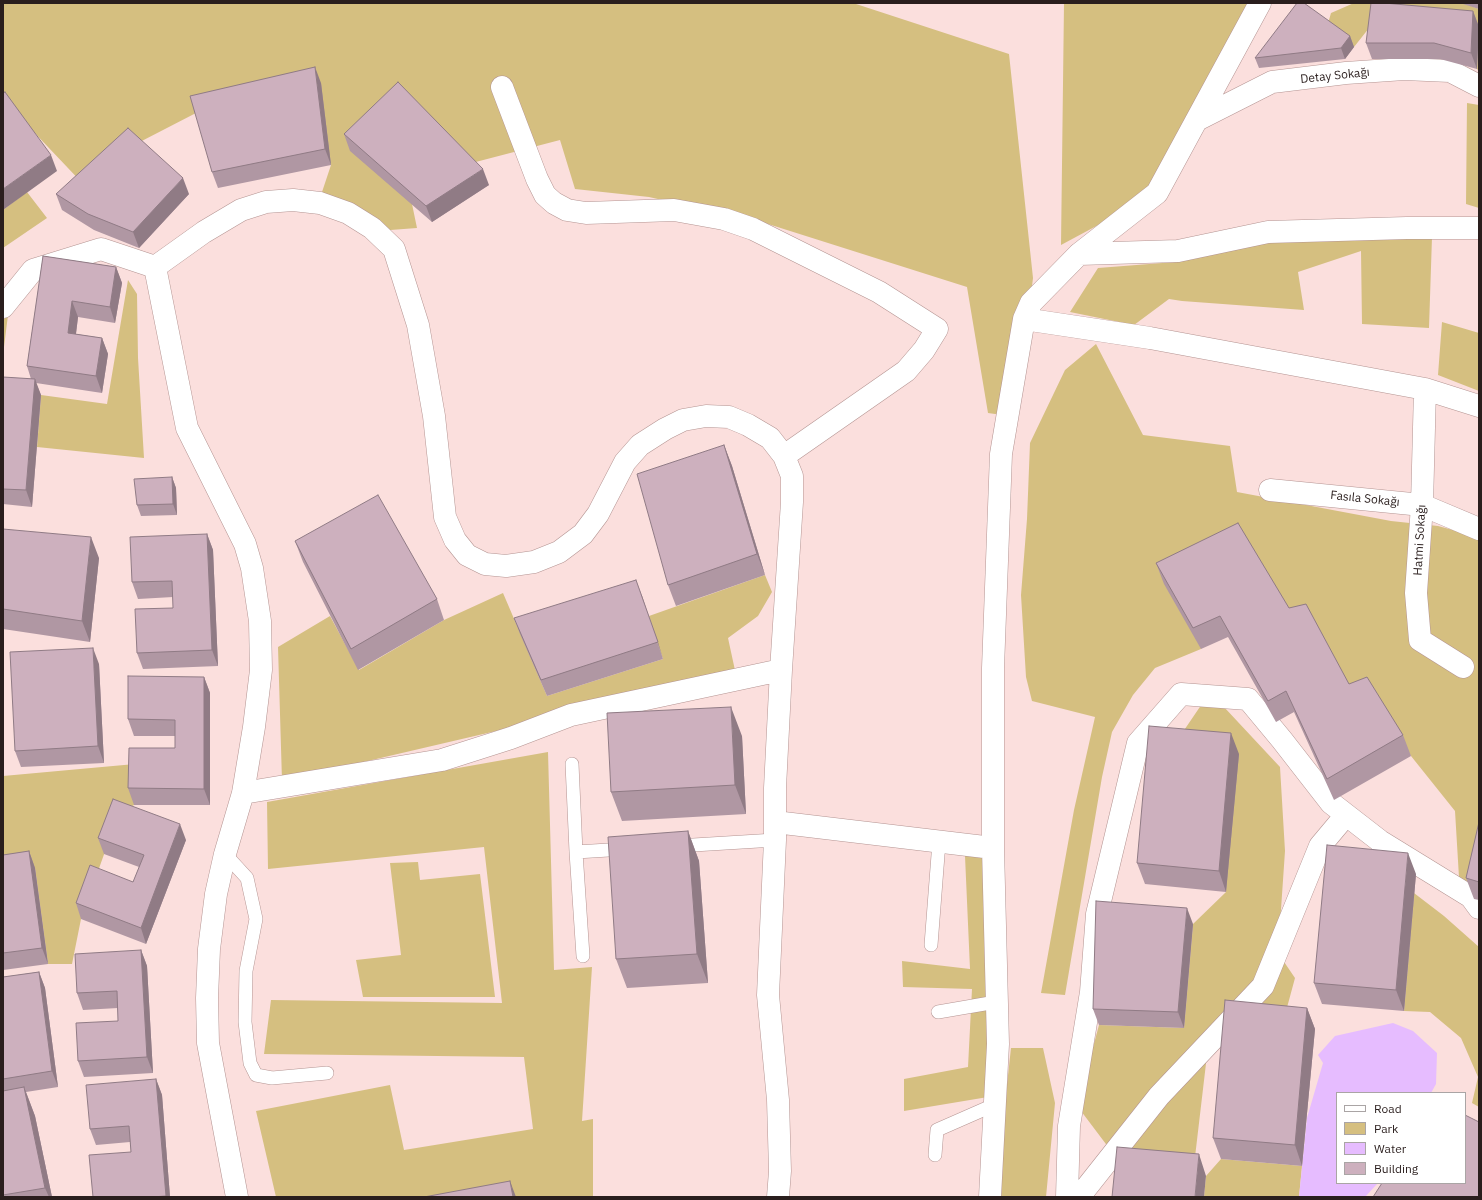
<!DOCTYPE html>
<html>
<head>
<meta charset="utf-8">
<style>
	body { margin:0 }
	#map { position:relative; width:1482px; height:1200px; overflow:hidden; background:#fbdfdd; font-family:"IBM Plex Sans",sans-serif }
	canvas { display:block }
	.frame { position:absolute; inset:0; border:4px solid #2a1e1d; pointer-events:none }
	.legend { position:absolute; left:1336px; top:1092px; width:130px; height:92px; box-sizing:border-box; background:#fff; border:1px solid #aaa5a5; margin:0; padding:5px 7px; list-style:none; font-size:12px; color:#2a1e1d }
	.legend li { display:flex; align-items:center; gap:8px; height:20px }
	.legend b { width:20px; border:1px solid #aaa5a5 }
</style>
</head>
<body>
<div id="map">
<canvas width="1482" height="1200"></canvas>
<div class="frame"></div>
<ul class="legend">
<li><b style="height:5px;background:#fff"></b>Road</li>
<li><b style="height:11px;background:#d5bf80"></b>Park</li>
<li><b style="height:11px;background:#e6bcff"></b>Water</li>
<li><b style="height:11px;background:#cdb0be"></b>Building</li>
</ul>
</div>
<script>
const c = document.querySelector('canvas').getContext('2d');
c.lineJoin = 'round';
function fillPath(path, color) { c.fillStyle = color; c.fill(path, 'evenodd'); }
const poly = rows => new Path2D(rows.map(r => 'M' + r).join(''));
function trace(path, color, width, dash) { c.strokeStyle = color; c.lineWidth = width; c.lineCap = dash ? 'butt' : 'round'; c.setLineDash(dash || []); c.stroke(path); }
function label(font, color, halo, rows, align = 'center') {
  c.font = font + ' "IBM Plex Sans",sans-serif'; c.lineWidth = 3; c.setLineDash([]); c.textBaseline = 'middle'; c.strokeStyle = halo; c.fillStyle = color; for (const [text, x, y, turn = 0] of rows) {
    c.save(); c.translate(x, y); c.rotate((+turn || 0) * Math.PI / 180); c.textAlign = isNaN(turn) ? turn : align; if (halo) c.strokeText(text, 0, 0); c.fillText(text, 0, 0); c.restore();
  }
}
fillPath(poly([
	[3,3,853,3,1009,54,1033,278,1016,417,988,413,967,287,768,224,649,197,575,189,560,140,468,164,412,204,417,228,377,231,322,192,331,165,196,113,134,145,86,187,11,108,3,113],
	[1064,3,1250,3,1141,202,1061,245],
	[1354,3,1463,3,1479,9,1479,71,1477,69,1479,27,1377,18,1354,47,1327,27,1331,13],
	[1467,103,1479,105,1479,208,1466,204],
	[27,192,47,218,3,248,3,210],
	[1432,237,1429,328,1362,324,1361,251,1298,272,1304,310,1182,301,1169,299,1134,325,1070,312,1098,268,1175,262,1270,239],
	[128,280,137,294,138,358,144,458,37,447,41,395,107,404],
	[8,315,3,355,3,320],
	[1442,322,1479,333,1479,391,1438,375],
	[1096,344,1143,435,1230,446,1237,492,1391,521,1438,526,1479,537,1479,871,1460,894,1455,811,1411,756,1374,698,1357,705,1297,629,1246,544,1201,649,1155,668,1133,695,1112,732,1102,777,1065,995,1041,993,1074,810,1095,717,1032,701,1026,677,1021,595,1027,519,1030,443,1065,370],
	[765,575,772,592,758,616,728,638,736,675,282,781,278,647,330,616,359,670,444,620,503,593,547,696,663,659,649,616],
	[1210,692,1280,767,1285,851,1278,953,1295,978,1282,1026,1209,1038,1193,1174,1124,1168,1081,1111,1092,1051,1099,1025,1184,1028,1193,924,1226,892,1172,748],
	[548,752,554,970,592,967,582,1121,593,1119,593,1197,276,1197,256,1111,390,1085,404,1150,533,1129,524,1057,264,1054,271,1000,502,1003,484,847,268,869,267,802],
	[135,764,134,805,118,815,81,919,72,964,48,964,35,868,3,872,3,776],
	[988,855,988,1097,904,1111,904,1079,968,1067,972,989,903,987,902,961,970,969,965,856],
	[418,862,420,880,480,874,495,997,363,997,356,960,401,955,390,863],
	[1414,893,1444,916,1479,947,1479,1107,1472,1103,1478,1077,1461,1038,1430,1012,1404,1011],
	[1011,1048,1043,1048,1055,1103,1046,1197,998,1197,1002,1130],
	[1221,1159,1302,1166,1299,1197,1204,1197,1206,1176]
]), '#d5bf80');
fillPath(poly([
	[1393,1023,1413,1031,1437,1053,1436,1084,1431,1093,1337,1093,1337,1183,1398,1183,1394,1191,1378,1183,1365,1197,1299,1197,1307,1118,1323,1063,1318,1055,1335,1036]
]), '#e6bcff');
const service = poly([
	[572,764,576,852,583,956],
	[677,846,775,840],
	[576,852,625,849],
	[225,854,247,878,256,919,246,971,245,1022,250,1063,256,1075,272,1078,327,1073],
	[931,945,939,842],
	[938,1012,996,1002],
	[935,1155,937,1130,994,1105]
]);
const minor = poly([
	[502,87,537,179,545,195,554,203,567,210,586,213,674,210,724,219,753,229,879,292,937,329,924,350,906,371,784,456],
	[1197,120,1272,82,1346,73,1404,69,1450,71,1479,86],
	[1079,254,1178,251,1268,232,1407,228,1479,228],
	[3,307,33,270,101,249,155,267],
	[1024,319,1150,338,1425,389,1479,406],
	[1425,389,1422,505,1416,593,1420,640,1463,667],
	[1270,490,1422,505,1479,529],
	[243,793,442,760,511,738,571,715,781,670],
	[775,822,993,848],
	[237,1197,208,1043,207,998,209,949,216,894,225,854,243,793,254,727,261,670,260,621,252,568,245,544,187,428,155,267,204,232,241,210,266,202,293,200,320,203,348,213,372,228,394,249,418,325,434,416,445,517,455,540,467,555,485,564,506,566,534,562,559,552,583,534,598,514,625,462,640,445,665,429,683,420,706,416,729,417,748,425,770,438,784,456,792,476,792,502,781,670,775,788,775,840,768,995,778,1100,780,1171,778,1197],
	[990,1197,998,1044,993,848,993,668,1001,454,1024,319,1031,303,1079,254,1157,193,1260,3],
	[1067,1197,1069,1126,1091,992,1097,914,1138,743,1181,694,1248,699,1282,740,1331,803,1380,841,1471,897,1479,908],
	[1079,1197,1159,1096,1263,986,1320,846,1346,815]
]);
trace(service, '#b49492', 14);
trace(minor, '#b49492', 23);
trace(service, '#fff', 13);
trace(minor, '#fff', 22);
fillPath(poly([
	[1462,3,1479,3,1479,9,1463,4],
	[1473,11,1479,27,1477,69,1440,59,1372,59,1366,43],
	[1350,36,1354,47,1345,59,1259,68,1255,58],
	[321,83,331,165,218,188,212,172],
	[344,134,489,185,432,222,350,151],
	[56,194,189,194,139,248,94,230,62,210],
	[43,256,116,267,122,283,115,323,78,317,76,334,102,338,108,354,102,393,36,383,41,395,32,507,3,504,3,377,31,379,27,366],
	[724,445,732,466,765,575,676,606,668,585],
	[172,477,176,488,177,515,141,516,137,505],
	[3,529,99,558,90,642,3,629],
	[207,534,213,550,218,666,143,669,137,653,173,608,173,597,138,599,132,582],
	[295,541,437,599,444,620,358,670,303,562],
	[1156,563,1289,608,1349,684,1403,735,1411,756,1334,800,1294,712,1276,722,1228,637,1201,649,1164,584],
	[642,596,663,659,547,696,520,634,514,618],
	[99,664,104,763,21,767,15,751],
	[204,677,210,693,210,805,134,805,128,788,175,748,175,736,134,736,128,719],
	[742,736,746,814,622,821,611,792],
	[1239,754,1226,892,1145,884,1137,863],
	[1479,822,1479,900,1474,899,1466,878],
	[688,831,699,861,708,983,627,988,616,959],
	[98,838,186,840,146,944,81,919,76,903,133,882,139,867,104,854],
	[29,851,35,868,48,964,3,970,3,855],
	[1416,874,1404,1011,1322,1004,1314,983],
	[1193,924,1184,1028,1099,1025,1093,1009],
	[141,950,147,966,153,1073,84,1077,78,1061,118,1021,118,1008,83,1010,77,993],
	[39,972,45,988,58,1087,26,1092,35,1116,52,1197,3,1197,3,977],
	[1307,1008,1315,1029,1302,1166,1221,1159,1213,1138],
	[156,1079,162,1095,170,1197,93,1197,131,1152,130,1142,96,1145,90,1129]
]), '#b097a3');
fillPath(poly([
	[1473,11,1479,27,1477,69,1471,53],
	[1350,36,1354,47,1345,59,1341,48],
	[315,67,321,83,331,165,325,149],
	[51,155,57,171,3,210,3,189],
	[483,169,489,185,432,222,426,206],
	[183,178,189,194,139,248,133,232],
	[116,267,122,283,115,323,110,307],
	[72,301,78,317,74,349,68,333],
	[102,338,108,354,102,393,96,376],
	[35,379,41,395,32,507,26,490],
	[724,445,732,466,765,575,757,554],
	[172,477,176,488,177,515,173,504],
	[207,534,213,550,218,666,212,650],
	[91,537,99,558,90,642,82,621],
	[636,580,642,596,663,659,658,642],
	[93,648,99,664,104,763,98,746],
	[204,677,210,693,210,805,204,789],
	[731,707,742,736,746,814,735,785],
	[1231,733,1239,754,1226,892,1219,871],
	[180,824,186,840,146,944,141,928],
	[688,831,699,861,708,983,697,954],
	[29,851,35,868,48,964,42,948],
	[1408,853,1416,874,1404,1011,1396,990],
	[1187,908,1193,924,1184,1028,1178,1012],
	[141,950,147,966,153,1073,147,1057],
	[39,972,45,988,58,1087,52,1071],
	[1307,1008,1315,1029,1302,1166,1295,1145],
	[156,1079,162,1095,170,1197,166,1197,166,1196],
	[24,1087,35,1116,52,1197,49,1197,45,1188],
	[1199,1154,1206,1176,1204,1197,1195,1197],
	[510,1181,516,1197,513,1197]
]), '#907b85');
const building = poly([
	[1297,3,1304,3,1350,36,1341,48,1255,58,1297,3],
	[1371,3,1384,3,1473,11,1471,53,1434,43,1366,43,1371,3],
	[315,67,325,149,212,172,190,96,315,67],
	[398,82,483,169,426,206,344,134,398,82],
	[5,92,51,155,3,189,3,93,5,92],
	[128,128,183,178,133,232,88,214,56,194,128,128],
	[43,256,116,267,110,307,72,301,68,333,102,338,96,376,27,366,43,256],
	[3,377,35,379,26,490,3,489,3,377],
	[724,445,757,554,668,585,637,474,724,445],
	[172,477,173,504,137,505,134,479,172,477],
	[378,495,437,599,351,649,295,541,378,495],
	[1238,523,1289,608,1306,604,1349,684,1367,677,1403,735,1327,779,1286,691,1268,701,1220,616,1193,628,1156,563,1238,523],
	[3,529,91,537,82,621,3,609,3,529],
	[207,534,212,650,137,653,135,609,173,608,172,581,132,582,130,537,207,534],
	[636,580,658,642,541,680,514,618,636,580],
	[93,648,98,746,15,751,10,652,93,648],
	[128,676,204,677,204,789,128,788,129,748,175,748,175,720,128,719,128,676],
	[731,707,735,785,611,792,607,713,731,707],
	[1149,726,1231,733,1219,871,1137,863,1149,726],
	[113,799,180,824,141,928,76,903,90,865,133,882,144,855,98,838,113,799],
	[1479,822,1479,882,1466,878,1479,822],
	[688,831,697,954,616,959,608,837,688,831],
	[1327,845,1408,853,1396,990,1314,983,1327,845],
	[29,851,42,948,3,953,3,855,29,851],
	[1096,901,1187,908,1178,1012,1093,1009,1096,901],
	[141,950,147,1057,78,1061,76,1023,118,1021,117,991,77,993,75,954,141,950],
	[39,972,52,1071,3,1079,3,977,39,972],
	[1225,1000,1307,1008,1295,1145,1213,1138,1225,1000],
	[156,1079,166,1196,152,1197,93,1197,89,1155,131,1152,129,1126,90,1129,86,1085,156,1079],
	[24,1087,45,1188,3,1195,3,1091,24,1087],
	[1465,1115,1479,1122,1479,1197,1373,1197,1382,1183,1465,1183,1465,1115],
	[1117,1147,1199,1154,1195,1197,1112,1197,1117,1147],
	[510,1181,513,1197,424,1197,510,1181]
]);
fillPath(building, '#cdb0be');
trace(building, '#907b85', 1);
label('12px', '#2a1e1d', '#fff', [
	["Detay Sokağı",1335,76,-6],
	["Fasıla Sokağı",1365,499,6],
	["Hatmi Sokağı",1420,540,-87]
]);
</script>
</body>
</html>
